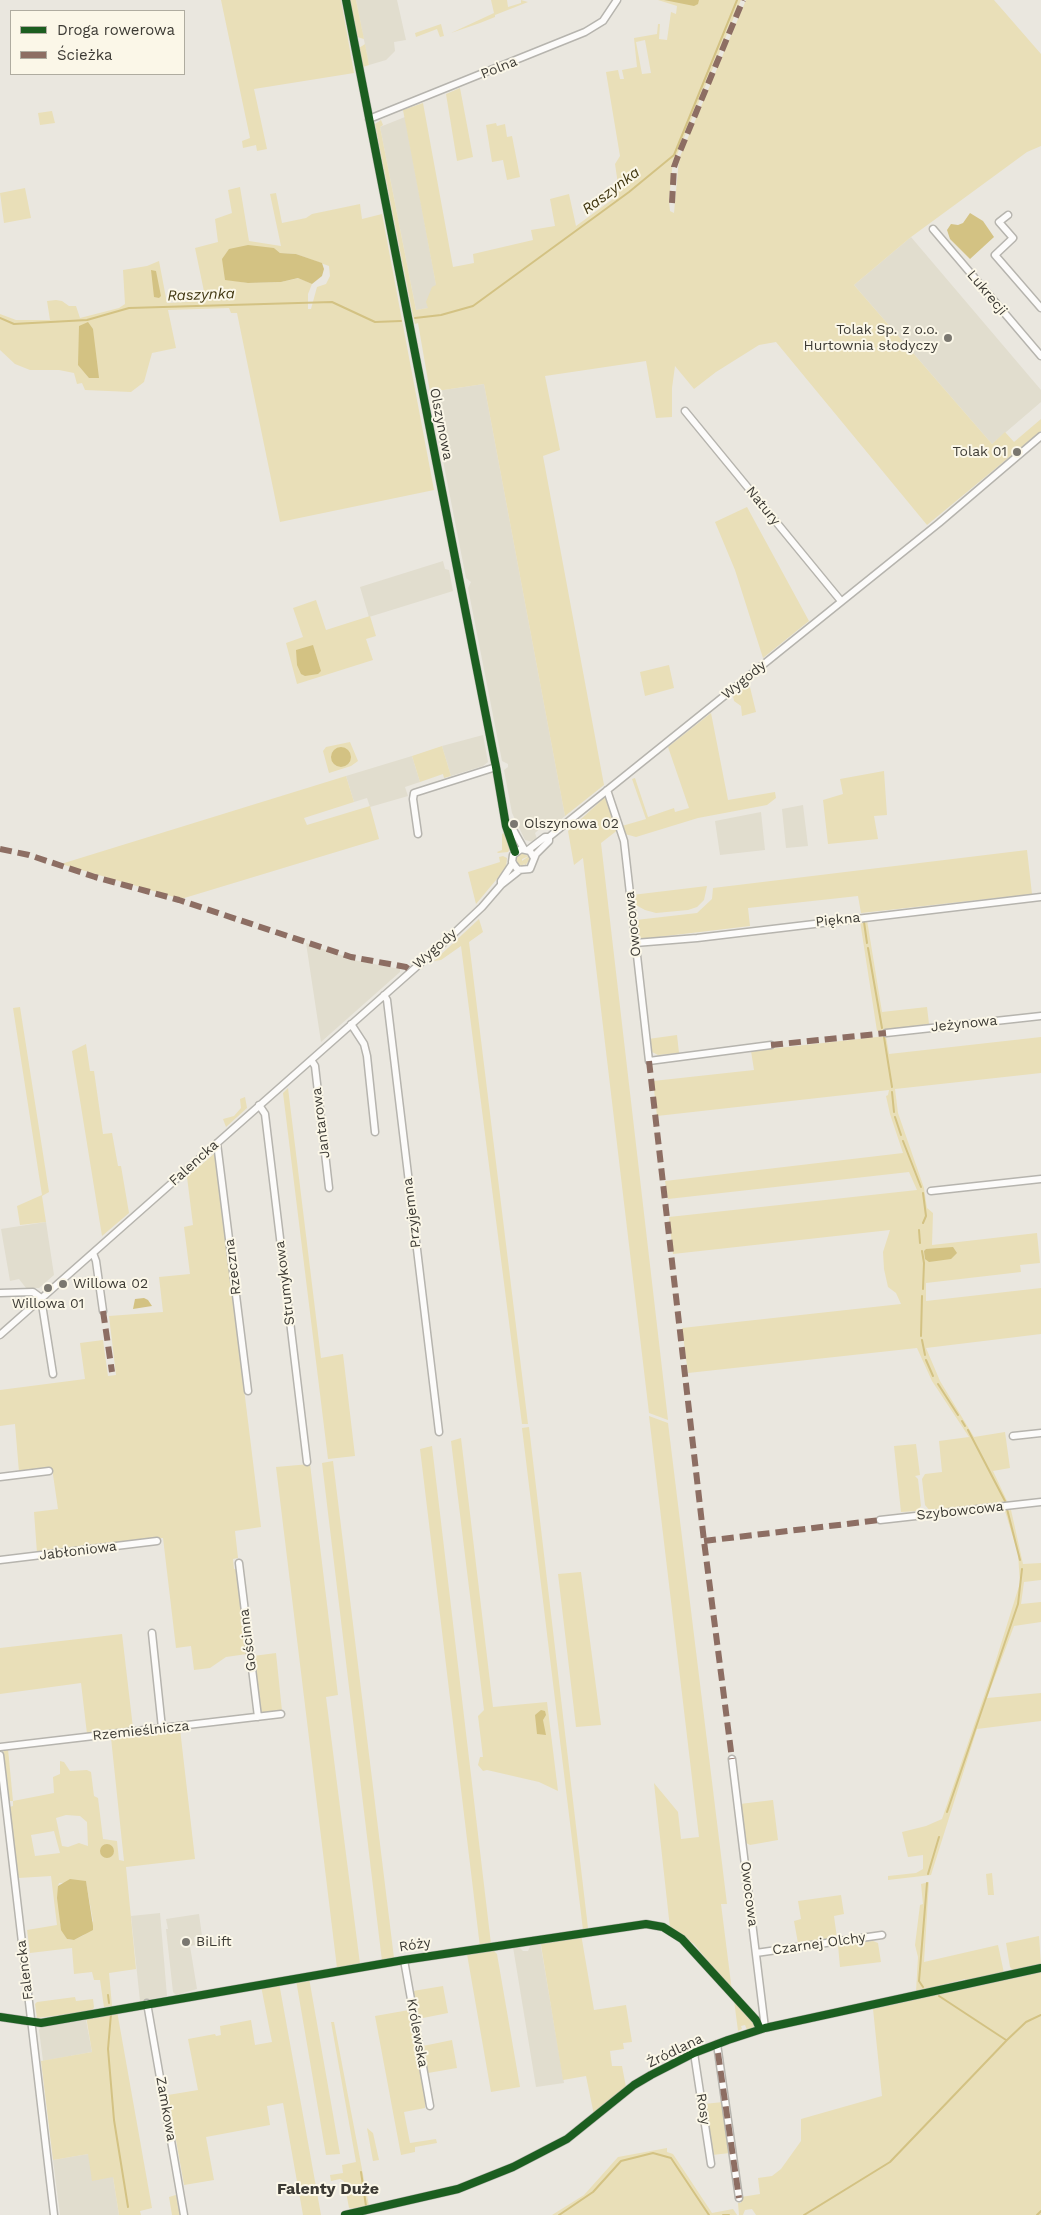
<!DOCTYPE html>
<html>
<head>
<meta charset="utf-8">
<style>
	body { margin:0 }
	#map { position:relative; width:1041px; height:2215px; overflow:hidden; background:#eae7df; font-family:"Work Sans",sans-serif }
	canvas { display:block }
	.legend { position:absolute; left:10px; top:10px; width:175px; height:65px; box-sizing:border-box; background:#fbf7e8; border:1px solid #afaca0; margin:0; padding:6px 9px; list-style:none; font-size:15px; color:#3d3b35 }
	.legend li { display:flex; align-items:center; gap:10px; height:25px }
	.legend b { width:25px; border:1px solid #afaca0 }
</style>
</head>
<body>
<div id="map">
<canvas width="1041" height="2215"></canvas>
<ul class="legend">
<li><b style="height:6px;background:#1b5e20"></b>Droga rowerowa</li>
<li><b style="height:6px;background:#8d6e63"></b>Ścieżka</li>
</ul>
</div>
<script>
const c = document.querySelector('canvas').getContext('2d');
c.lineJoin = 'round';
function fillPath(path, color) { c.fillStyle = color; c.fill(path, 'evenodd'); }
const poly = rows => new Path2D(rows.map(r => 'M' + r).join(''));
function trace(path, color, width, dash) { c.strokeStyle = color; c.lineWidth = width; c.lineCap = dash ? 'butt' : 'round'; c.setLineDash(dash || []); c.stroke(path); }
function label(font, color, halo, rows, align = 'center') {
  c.font = font + ' "Work Sans",sans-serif'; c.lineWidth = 4; c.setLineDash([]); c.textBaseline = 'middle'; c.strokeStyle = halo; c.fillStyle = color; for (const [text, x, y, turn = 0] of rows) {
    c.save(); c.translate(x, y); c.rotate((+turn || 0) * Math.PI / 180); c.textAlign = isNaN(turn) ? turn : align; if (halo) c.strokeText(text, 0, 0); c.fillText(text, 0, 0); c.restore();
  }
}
fillPath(poly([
	[356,0,397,0,406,40,394,42,395,51,386,60,369,65],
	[405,117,440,306,416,310,380,127],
	[911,237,1041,390,1041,402,992,444,854,285],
	[484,384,565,816,551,828,546,824,543,826,535,833,537,839,533,842,525,840,512,813,504,770,508,767,508,764,502,761,468,588,471,582,466,578,438,435,441,432,440,427,437,426,430,392],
	[443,561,445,569,449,570,453,591,369,617,360,587],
	[483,735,488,762,483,766,451,776,442,746],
	[412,756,420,782,405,787,408,796,370,807,367,798,354,802,346,776],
	[803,805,808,846,786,848,782,809],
	[761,812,765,850,720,855,715,821],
	[306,943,358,961,400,969,400,972,321,1042],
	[46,1222,54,1275,39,1288,26,1288,19,1279,10,1281,1,1229],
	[160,1913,167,1996,140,2001,131,1916],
	[199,1914,202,1936,194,1937,195,1945,190,1946,197,1989,176,1995,173,1992,166,1929,168,1929,166,1919],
	[540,1941,564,2083,536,2087,513,1947,517,1945,523,1951,528,1951,532,1942],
	[86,2020,92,2052,43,2061,39,2030,41,2027],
	[88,2154,113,2177,119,2215,60,2215,53,2160]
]), '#e1ddce');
fillPath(poly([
	[221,0,341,0,354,73,254,89,267,149,257,151,256,145,243,148,242,141,250,138],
	[350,0,356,0,364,39,357,37],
	[491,0,507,0,508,7,521,3,521,0,528,2,495,15,495,17,480,23,451,33,494,13],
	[658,0,741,0,676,157,673,160,669,200,670,211,674,213,679,159,746,0,994,0,1041,54,1041,146,1027,152,911,237,854,285,992,444,1005,432,1014,442,1041,419,1041,431,927,525,776,342,759,345,716,372,694,389,675,366,672,388,672,417,656,418,646,361,545,376,560,450,543,456,604,785,565,816,484,384,430,392,418,323,415,324,413,316,375,124,381,120,383,125,380,127,416,310,428,308,426,302,432,287,436,285,403,110,423,103,453,267,474,263,473,254,533,240,531,230,555,226,550,199,569,194,576,226,613,199,618,184,615,164,620,156,606,72,618,70,620,79,624,79,622,70,637,67,634,38,657,34,658,24,660,24,659,39,667,40,671,12,676,14,677,6],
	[645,40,651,73,642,74,636,42],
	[441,24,444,36,440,37,437,29,416,37,415,33],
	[365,44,369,65,363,67,359,48],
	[460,88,473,157,457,161,446,94],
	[52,111,55,123,40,125,38,113],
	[496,123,497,126,505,124,507,137,512,136,520,177,507,180,503,160,492,162,486,125],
	[240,187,249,241,281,246,270,194,276,193,282,223,306,218,312,214,360,204,362,219,382,214,434,490,280,522,237,313,231,313,229,308,168,310,176,348,152,353,144,382,131,392,85,390,82,383,77,384,74,373,59,370,30,370,15,364,0,350,0,314,16,320,50,320,47,301,56,300,62,301,69,306,76,306,80,318,119,308,125,304,123,270,147,266,159,261,167,303,206,301,195,248,218,242,215,219,232,213,228,190],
	[274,248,280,253,296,254,329,266,330,276,326,284,317,287,311,309,308,309,308,294,312,284,299,278,281,282,248,283,225,279],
	[25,188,31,218,4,223,0,193],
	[747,507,809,621,763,658,735,570,715,522],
	[316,600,326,630,370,616,376,636,366,639,373,660,297,684,286,643,303,637,293,608],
	[669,665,674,688,645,696,640,672],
	[749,683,756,712,742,716,741,706,734,701,733,696],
	[711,713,728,800,775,792,776,798,767,805,698,818,636,837,625,834,622,826,646,819,632,779,635,778,648,817,674,808,675,812,689,808,668,747],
	[350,742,358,761,351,766,329,773,323,751,326,747],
	[442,746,451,776,444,778,443,774,420,782,412,756],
	[884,771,887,815,874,816,878,839,828,844,823,800,843,794,840,779],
	[346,776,354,802,304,818,307,825,370,806,379,839,181,899,61,864],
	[605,797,608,798,619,829,601,843,668,1420,649,1413,583,858,574,865,568,831],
	[504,833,510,849,508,852,498,853,497,852,502,850,502,834],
	[1027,850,1032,894,861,913,858,896,748,908,750,926,641,939,638,937,636,920,697,913,712,899,713,888],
	[521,853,529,856,522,859,522,861,529,856,530,859,525,866,524,863,523,867,517,863,516,858],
	[503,856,507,858,506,868,476,904,468,872,500,862,499,857],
	[707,886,704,900,697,907,688,910,656,913,645,910,634,904,632,895],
	[479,919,483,932,469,942,528,1424,522,1424,461,946,441,960,434,961],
	[867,920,882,1012,927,1007,929,1024,877,1031,860,921],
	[20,1007,49,1192,42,1196,46,1222,20,1225,17,1206,42,1195,13,1008],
	[677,1035,679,1053,658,1055,650,1051,648,1039],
	[886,1036,889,1054,1041,1037,1041,1073,895,1089,898,1113,924,1188,927,1208,933,1213,932,1245,1037,1233,1040,1263,1020,1265,1021,1272,926,1283,926,1301,1041,1288,1041,1334,926,1348,940,1381,974,1437,1005,1432,1010,1468,993,1471,1008,1503,937,1512,930,1511,925,1505,922,1479,925,1474,942,1472,939,1441,969,1437,932,1381,917,1348,688,1373,682,1328,901,1304,896,1293,888,1287,884,1269,883,1252,890,1230,673,1254,669,1217,917,1190,909,1172,668,1199,665,1181,903,1153,890,1114,886,1096,888,1095,889,1090,657,1116,653,1081,754,1070,751,1051],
	[86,1044,90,1071,94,1071,103,1134,112,1133,118,1166,121,1166,129,1213,102,1236,72,1051],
	[288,1088,321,1358,343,1354,355,1456,328,1459,283,1093],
	[245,1097,247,1108,226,1127,223,1119,234,1116,241,1108,240,1099],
	[215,1153,261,1527,235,1531,238,1558,233,1559,234,1569,237,1569,247,1654,226,1657,210,1668,194,1670,191,1646,176,1648,163,1538,37,1553,34,1512,58,1509,52,1468,19,1472,15,1424,0,1426,0,1390,85,1379,80,1343,103,1340,108,1376,116,1375,109,1316,163,1312,159,1277,190,1274,184,1227,193,1225,187,1177],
	[649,1416,668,1423,727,1904,721,1904,732,1991,694,1944,670,1928,654,1783,678,1812,681,1839,699,1837],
	[529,1427,588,1928,583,1930,522,1428],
	[461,1438,493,1707,547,1702,558,1791,539,1782,487,1770,483,1771,478,1765,480,1757,483,1757,478,1716,484,1710,451,1441],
	[916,1444,920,1475,915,1476,918,1479,921,1506,917,1511,901,1512,894,1446],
	[432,1446,491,1944,480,1947,420,1449],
	[333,1461,394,1958,382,1961,322,1463],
	[310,1464,338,1695,326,1697,360,1964,337,1968,276,1467],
	[1011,1510,1023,1564,1041,1563,1041,1580,1024,1582,1021,1604,1041,1602,1041,1622,1014,1626,987,1698,1041,1693,1041,1721,977,1729,931,1875,888,1880,888,1876,916,1873,923,1869,923,1855,908,1857,902,1832,926,1826,942,1819,991,1676,1020,1583,1018,1554,1005,1511],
	[581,1572,601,1725,576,1727,558,1574],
	[122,1634,133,1728,87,1734,81,1683,0,1694,0,1648],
	[276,1653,282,1711,260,1714,253,1656],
	[180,1729,195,1859,126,1867,136,1969,109,1973,112,2006,104,2007,100,1980,94,1980,92,1972,74,1974,72,1948,30,1953,27,1930,57,1925,51,1876,18,1878,9,1807,13,1806,13,1801,9,1801,3,1749,8,1749,13,1801,54,1793,53,1777,60,1774,60,1761,64,1762,70,1771,87,1770,91,1772,94,1796,98,1798,103,1839,117,1841,119,1860,124,1861,111,1738],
	[66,1815,80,1816,87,1822,88,1846,79,1843,68,1847,62,1846,56,1818],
	[54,1831,60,1853,35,1856,31,1835],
	[86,1882,93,1921,84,1935,74,1940,67,1939,60,1924,58,1886,59,1883],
	[773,1800,778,1840,750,1845,746,1843,740,1804],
	[992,1873,994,1895,988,1895,986,1874],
	[929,1882,924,1962,998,1945,1004,1973,967,1982,965,1979,916,1992,918,1957,915,1945,920,1905,923,1904,921,1884],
	[841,1895,844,1914,834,1916,837,1938,798,1943,794,1921,801,1919,798,1901],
	[581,1934,594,2010,626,2005,632,2042,623,2043,624,2049,610,2051,612,2066,622,2066,626,2087,594,2115,586,2076,563,2080,540,1939],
	[1039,1936,1041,1965,1013,1970,1010,1967,1006,1943],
	[873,1941,878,1943,881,1962,840,1967,838,1945],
	[493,1950,497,1954,520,2087,491,2092,467,1954],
	[1041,1972,1041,2215,756,2215,752,2209,745,2210,743,2215,739,2215,738,2203,741,2203,741,2197,760,2194,758,2178,772,2176,781,2169,801,2141,801,2119,882,2096,873,2009],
	[309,1978,340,2154,326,2155,296,1980],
	[279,1983,311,2159,321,2215,303,2215,283,2103,267,2106,270,2125,206,2137,214,2180,184,2185,168,2095,198,2090,188,2039,215,2034,216,2036,221,2035,220,2026,251,2020,255,2045,272,2042,261,1986],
	[443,1986,448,2013,418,2019,413,1991],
	[75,1997,76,2001,93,1999,94,2007,92,2011,37,2018,35,2004,37,2002],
	[734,2000,754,2022,755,2027,747,2030,745,2025,741,2026,742,2029,738,2031],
	[409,2010,425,2101,425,2108,404,2112,410,2143,436,2139,437,2143,415,2147,415,2152,401,2155,375,2016],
	[117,2011,152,2208,140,2211,141,2215,119,2215,113,2177,92,2181,88,2154,53,2160,41,2061,92,2052,86,2016],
	[331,2022,334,2022,369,2206,355,2209,349,2208,344,2181,340,2179,331,2181,330,2175,343,2173,342,2165,356,2162],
	[452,2040,457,2068,428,2073,423,2046],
	[723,2102,730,2153,712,2155,704,2104],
	[367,2128,373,2133,379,2160,373,2161],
	[667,2148,667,2152,673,2154,712,2213,733,2209,737,2215,552,2215,584,2195,618,2157],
	[179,2194,182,2215,172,2215,169,2197]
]), '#e9dfb8');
fillPath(poly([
	[664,0,699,0,698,4,694,6],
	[970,213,983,221,994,237,970,259,950,239,947,230,951,224,958,225,963,223],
	[248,245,274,248,280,253,296,254,322,263,324,269,322,276,312,284,298,278,281,282,248,283,225,280,222,259,229,249],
	[151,270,156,271,161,296,159,298,154,297],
	[88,322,93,329,99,378,89,378,78,365,79,326],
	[313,645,321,671,318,674,305,676,301,674,297,665,296,650],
	'331 757a10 10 0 1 1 20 0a10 10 0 1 1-20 0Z',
	[953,1247,957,1253,951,1259,929,1262,925,1259,924,1251,926,1249],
	[144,1298,148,1300,152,1306,133,1309,135,1299],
	[541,1710,545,1711,546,1715,543,1720,546,1735,537,1734,535,1715],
	'100 1851a7 7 0 1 1 14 0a7 7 0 1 1-14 0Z',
	[70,1879,86,1881,93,1926,93,1930,74,1940,67,1939,61,1930,57,1898,58,1886]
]), '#d3c283');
trace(poly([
	[0,318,14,324,87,320,129,308,332,302,375,322,401,321],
	[415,318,441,315,473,306,629,192,674,155,737,0],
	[864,922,867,943],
	[868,948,882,1028],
	[884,1037,892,1087],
	[892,1092,894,1112],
	[895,1117,901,1135],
	[903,1141,921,1187],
	[923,1223,926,1216,923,1193],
	[919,1230,920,1243],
	[922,1251,924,1263,923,1289],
	[921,1336,922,1296],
	[922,1340,925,1355],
	[926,1360,933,1376],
	[938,1384,958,1415],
	[962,1421,965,1426],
	[968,1430,1005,1501],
	[1007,1509,1020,1560],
	[947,1812,1018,1604,1022,1569],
	[928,1874,939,1837],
	[923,1987,919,1981,927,1883],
	[108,1995,109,2003],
	[939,1996,1006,2040],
	[111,2014,108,2049,114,2120,128,2207],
	[361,2172,366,2206],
	[559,2215,593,2192,621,2161,653,2153,671,2158,709,2215],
	[723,2215,729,2215],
	[804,2215,890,2162,1007,2040,1026,2022,1041,2015],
	[1037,2215,1041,2211]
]), '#d3c283', 2);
const minor = poly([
	[346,0,496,767,506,826,515,852],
	[369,119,585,32,603,21,617,0],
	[1008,215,999,222,1013,238,995,255,1041,308],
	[933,229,1041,356],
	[685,411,841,601],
	[607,790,624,841,649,1061,771,1045],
	[507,823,511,826,524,849],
	[418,834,413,799,414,793,496,767],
	[528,850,545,837,549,837,939,523,1041,436],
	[534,858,530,851,521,849,513,855,512,862,518,870,530,869,536,854,549,841,549,837],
	[501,885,501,881,513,863],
	[635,943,697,938,1041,897],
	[384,995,387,1000,439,1432],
	[351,1024,364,1044,367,1056,375,1132],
	[886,1033,1041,1016],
	[311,1060,315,1066,329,1188],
	[259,1105,265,1114,307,1462],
	[217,1143,248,1391],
	[931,1191,1041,1179],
	[93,1253,96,1261,103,1311],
	[0,1293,33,1292,41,1298,53,1374],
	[0,1335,449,938,482,907,501,885,520,870],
	[1013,1436,1041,1433],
	[0,1477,49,1471],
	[880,1520,1041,1502],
	[0,1560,157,1541],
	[239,1563,258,1717],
	[152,1633,162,1728],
	[0,1747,281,1714],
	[0,1755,54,2215],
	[732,1759,765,2028],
	[756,1953,882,1935],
	[404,1960,430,2106],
	[147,2003,184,2215],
	[0,2017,41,2023,404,1960,646,1924,663,1927,682,1939,756,2020,760,2029],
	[717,2044,739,2198],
	[694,2053,711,2164],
	[345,2215,458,2189,513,2167,567,2139,634,2085,651,2075,694,2053,728,2040,765,2028,1041,1968]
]);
trace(minor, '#b6b4ae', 9);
trace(minor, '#fcfbfa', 6);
trace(poly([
	[672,203,674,167,678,156,743,0],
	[0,849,29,855,95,877,179,900,351,957,406,967,411,971],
	[771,1045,886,1033],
	[649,1061,704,1541,732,1759],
	[103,1311,112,1372],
	[704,1541,880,1520],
	[718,2053,739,2198]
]), '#8d6e63', 6, [12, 6]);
trace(poly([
	[346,0,496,767,506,826,515,852],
	[0,2017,41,2023,404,1960,646,1924,663,1927,682,1939,756,2020,760,2029],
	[345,2215,458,2189,513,2167,567,2139,634,2085,651,2075,694,2053,728,2040,765,2028,1041,1968]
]), '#1b5e20', 8);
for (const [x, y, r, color] of [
	[948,338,5,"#7a7770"],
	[1017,452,5,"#7a7770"],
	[514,824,5,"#7a7770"],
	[63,1284,5,"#7a7770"],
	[48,1288,5,"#7a7770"],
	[186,1942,5,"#7a7770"]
]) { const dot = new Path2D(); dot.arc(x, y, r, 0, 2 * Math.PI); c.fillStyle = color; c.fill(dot); trace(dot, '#fbf7e8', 2); }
label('14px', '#3d3b35', '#fbf7e8', [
	["Polna",499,68,-22],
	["Lukrecji",987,293,50],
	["Olszynowa",441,424,79],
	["Natury",763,506,51],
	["Wygody",744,680,-39],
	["Piękna",838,920,-6],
	["Owocowa",633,924,-96],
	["Wygody",435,949,-41],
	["Jeżynowa",964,1024,-6],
	["Jantarowa",321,1123,-97],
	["Falencka",194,1163,-42],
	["Przyjemna",412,1213,-97],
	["Rzeczna",233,1267,-97],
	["Strumykowa",285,1283,-97],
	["Szybowcowa",960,1511,-6],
	["Jabłoniowa",78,1551,-7],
	["Gościnna",248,1640,-97],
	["Rzemieślnicza",141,1731,-6],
	["Owocowa",749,1894,83],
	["Czarnej Olchy",819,1944,-8],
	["Róży",415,1945,-9],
	["Falencka",25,1970,-97],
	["Królewska",417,2033,80],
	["Źródlana",675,2051,-26],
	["Zamkowa",166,2109,80],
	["Rosy",703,2109,81]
]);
label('14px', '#3d3b35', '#fbf7e8', [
	["Tolak Sp. z o.o.",938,330,"right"],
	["Hurtownia słodyczy",938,346,"right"],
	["Tolak 01",1007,452,"right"],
	["Olszynowa 02",524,824],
	["Willowa 02",73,1284],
	["Willowa 01",48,1304,"center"],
	["BiLift",196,1942]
], 'left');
label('italic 15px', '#423812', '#fbf7e8', [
	["Raszynka",611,191,-37],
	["Raszynka",201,295,-2]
]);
label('bold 16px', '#3d3b35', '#fbf7e8', [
	["Falenty Duże",328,2189]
]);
</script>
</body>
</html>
